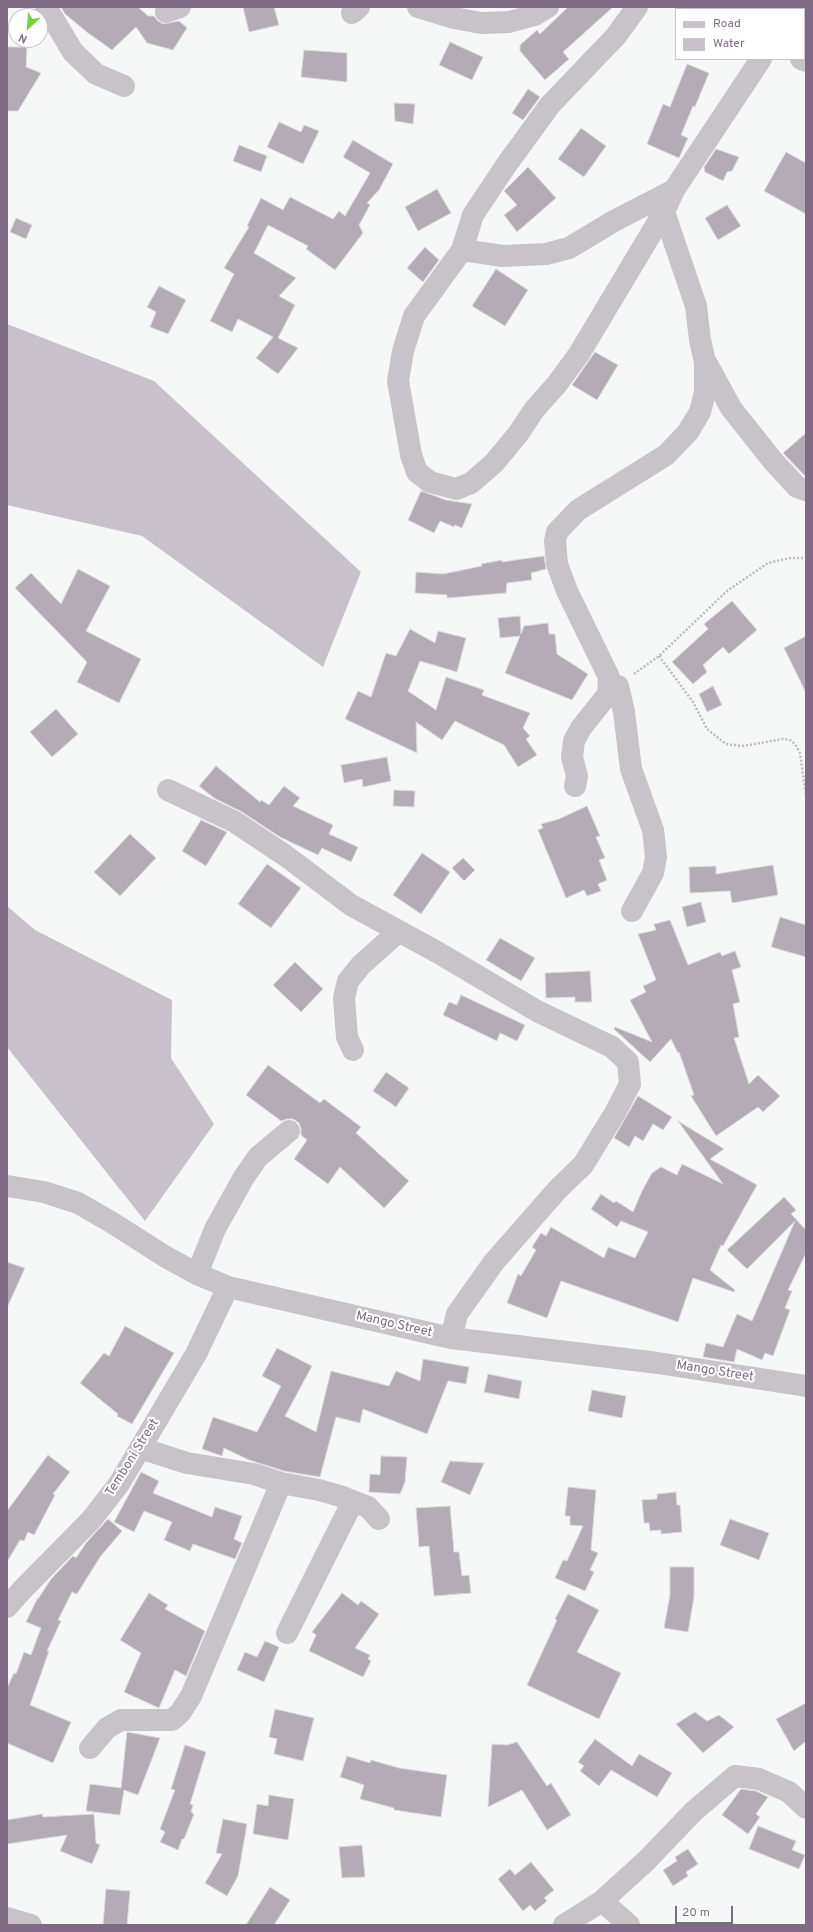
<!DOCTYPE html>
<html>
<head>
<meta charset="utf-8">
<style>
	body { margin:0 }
	#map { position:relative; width:813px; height:1932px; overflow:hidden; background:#f6f8f7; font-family:Overpass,sans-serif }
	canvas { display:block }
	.frame { position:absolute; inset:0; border:8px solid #7f6b83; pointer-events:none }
	.legend { position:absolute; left:675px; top:8px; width:130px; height:52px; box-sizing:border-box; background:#fff; border:1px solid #ccc4cd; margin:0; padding:5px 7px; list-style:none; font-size:12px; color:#7f6b83 }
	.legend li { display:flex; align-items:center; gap:8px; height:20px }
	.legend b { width:20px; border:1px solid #ccc4cd }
	.north { position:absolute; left:8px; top:8px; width:40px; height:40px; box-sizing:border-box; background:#fff; border:1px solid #ccc4cd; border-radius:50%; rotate:206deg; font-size:11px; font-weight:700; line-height:16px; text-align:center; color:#7f6b83 }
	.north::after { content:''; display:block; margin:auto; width:14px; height:18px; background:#75cf3f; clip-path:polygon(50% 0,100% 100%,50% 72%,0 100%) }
	.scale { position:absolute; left:675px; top:1906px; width:58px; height:18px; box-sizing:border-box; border:2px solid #7f6b83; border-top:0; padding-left:5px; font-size:12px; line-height:14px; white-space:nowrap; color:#7f6b83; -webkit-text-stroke:3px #fff; paint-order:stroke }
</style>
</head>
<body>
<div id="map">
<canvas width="813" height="1932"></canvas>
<div class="frame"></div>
<ul class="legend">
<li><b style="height:5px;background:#c8c2c9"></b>Road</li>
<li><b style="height:11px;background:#c8c1cb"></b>Water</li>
</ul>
<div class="north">N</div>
<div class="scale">20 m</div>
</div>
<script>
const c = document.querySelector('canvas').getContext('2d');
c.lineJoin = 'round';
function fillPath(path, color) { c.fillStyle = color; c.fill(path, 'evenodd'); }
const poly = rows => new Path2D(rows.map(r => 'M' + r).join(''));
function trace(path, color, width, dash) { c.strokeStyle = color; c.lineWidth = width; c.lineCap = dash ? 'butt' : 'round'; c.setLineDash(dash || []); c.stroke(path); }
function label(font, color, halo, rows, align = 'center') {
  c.font = font + ' Overpass,sans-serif'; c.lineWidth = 4; c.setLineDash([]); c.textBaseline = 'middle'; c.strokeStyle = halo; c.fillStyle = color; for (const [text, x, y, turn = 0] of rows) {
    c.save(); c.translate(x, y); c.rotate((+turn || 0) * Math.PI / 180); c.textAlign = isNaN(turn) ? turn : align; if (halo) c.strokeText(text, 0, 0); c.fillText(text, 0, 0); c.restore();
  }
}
fillPath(poly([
	[7,324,154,381,361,572,323,667,142,536,7,505],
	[7,906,35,930,172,1000,171,1058,214,1124,145,1221,7,1047]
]), '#c8c1cb');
const building = poly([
	[61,7,138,7,148,16,154,16,158,21,163,24,179,21,187,28,173,50,147,43,136,27,112,50,88,33,65,14,61,7],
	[243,7,274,7,279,25,249,32,243,7],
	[568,7,613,7,563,52,569,59,545,80,520,51,520,45,537,30,540,34,568,7],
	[450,42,483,57,472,80,439,65,450,42],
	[7,47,27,47,26,67,41,73,18,111,7,111,7,47],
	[304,50,347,53,347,82,301,77,304,50],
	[687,64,709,73,695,107,693,106,681,135,688,138,679,158,647,144,663,104,670,107,687,64],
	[528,89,540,97,523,120,512,113,528,89],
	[394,103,415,104,413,124,395,121,394,103],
	[279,122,301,132,304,125,319,131,303,164,267,147,279,122],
	[581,128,606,146,584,177,558,159,581,128],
	[353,140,393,164,379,190,367,203,370,205,359,225,363,233,335,270,306,249,308,246,268,225,254,253,296,278,279,296,295,305,278,338,298,348,278,374,256,358,273,337,238,319,232,332,210,321,234,274,224,268,249,227,247,226,261,198,283,210,290,197,333,219,339,211,345,216,370,173,343,157,353,140],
	[239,145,267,156,261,172,233,161,239,145],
	[716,149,739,157,732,171,727,172,723,181,705,172,704,167,716,149],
	[786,152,806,163,806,214,764,191,786,152],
	[528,167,556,198,517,232,504,215,517,205,504,191,528,167],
	[437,189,451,213,418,231,405,207,437,189],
	[727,205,741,226,718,240,705,218,727,205],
	[16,218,32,225,26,239,10,232,16,218],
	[425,247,439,260,423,282,407,268,425,247],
	[496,269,528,290,505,326,472,306,496,269],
	[159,286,186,300,168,334,150,327,156,312,147,307,159,286],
	[595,352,618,365,597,400,572,385,595,352],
	[806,433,806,477,783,453,806,433],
	[421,491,446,500,472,504,462,528,455,525,454,527,440,521,434,533,408,520,421,491],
	[544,556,546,569,531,573,532,580,507,583,506,593,447,598,447,595,415,593,416,572,443,574,482,566,481,564,502,560,502,562,544,556],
	[78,569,110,586,86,631,141,659,119,703,77,682,87,662,15,588,31,573,61,604,78,569],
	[732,601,757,630,729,654,723,647,703,665,707,672,693,684,672,662,708,629,704,624,732,601],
	[520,616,521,634,524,626,548,623,549,634,555,634,557,654,588,674,572,700,505,673,520,636,500,638,498,618,520,616],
	[410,629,435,643,438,631,466,638,457,672,420,661,408,691,436,710,446,677,484,690,482,695,530,713,523,728,530,736,526,739,537,755,518,767,504,745,455,721,442,740,416,722,417,753,345,719,358,691,371,697,386,653,396,656,410,629],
	[806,636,806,693,784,648,806,636],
	[713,686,722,705,707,712,699,694,713,686],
	[56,709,78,734,52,757,30,732,56,709],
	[387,757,391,781,363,787,362,779,344,783,341,765,387,757],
	[216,766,260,802,261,800,269,805,284,786,300,798,293,806,333,825,329,834,358,847,351,862,322,848,318,855,280,837,242,812,214,798,199,786,216,766],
	[394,790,415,791,414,807,393,806,394,790],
	[587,806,600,836,596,837,605,858,599,860,607,880,598,884,601,891,587,896,584,890,566,898,538,830,543,828,541,824,559,819,587,806],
	[201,820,227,832,206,866,182,851,201,820],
	[130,834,156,858,120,896,94,872,130,834],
	[422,853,450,872,421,914,393,895,422,853],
	[463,858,475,870,464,881,452,868,463,858],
	[267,864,301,888,271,928,238,904,267,864],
	[773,865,778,895,732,903,730,891,690,893,689,867,716,866,716,874,773,865],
	[701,902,706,922,687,927,682,907,701,902],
	[780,917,806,925,806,957,771,947,780,917],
	[670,920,688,965,720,952,722,956,735,951,741,967,732,970,740,1002,733,1004,739,1037,734,1038,749,1084,758,1075,780,1096,763,1112,758,1107,716,1136,691,1096,694,1095,679,1052,678,1053,671,1039,650,1062,614,1029,615,1027,652,1042,630,1000,646,992,643,986,656,980,638,934,656,930,654,924,670,920],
	[500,938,535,958,521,981,486,960,500,938],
	[295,962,323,989,301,1012,273,985,295,962],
	[590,971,592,1002,575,1002,575,997,546,998,545,973,590,971],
	[461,995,525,1025,517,1041,500,1033,497,1041,443,1015,449,1002,457,1005,461,995],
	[268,1065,320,1103,324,1099,361,1127,356,1133,409,1181,384,1208,340,1167,328,1184,294,1159,307,1140,301,1135,301,1129,299,1123,293,1119,287,1119,281,1121,246,1095,268,1065],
	[386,1072,409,1088,396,1107,373,1091,386,1072],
	[638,1096,672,1117,663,1130,653,1124,643,1141,635,1136,629,1147,614,1138,638,1096],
	[678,1121,724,1149,710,1159,757,1185,723,1246,721,1245,710,1270,735,1290,734,1292,693,1278,678,1322,561,1281,547,1318,507,1303,518,1274,521,1276,536,1250,532,1247,541,1233,546,1236,551,1227,604,1258,608,1247,635,1258,648,1232,621,1221,617,1227,591,1209,601,1194,614,1203,616,1201,633,1212,642,1191,652,1173,661,1167,677,1175,682,1164,723,1184,678,1121],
	[784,1197,796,1210,791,1214,806,1230,806,1253,788,1290,792,1291,785,1308,790,1310,773,1356,765,1353,762,1360,737,1349,734,1362,703,1357,706,1343,723,1347,737,1314,752,1321,795,1221,747,1269,727,1250,784,1197],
	[7,1262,25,1268,7,1308,7,1262],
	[125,1326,174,1353,132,1424,117,1416,118,1414,80,1383,104,1353,109,1356,125,1326],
	[277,1348,312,1366,285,1416,316,1432,331,1371,389,1386,396,1371,420,1381,423,1359,469,1367,466,1384,448,1381,427,1434,363,1409,360,1423,336,1417,320,1477,284,1471,249,1460,224,1448,222,1456,202,1449,213,1417,257,1432,281,1386,262,1376,277,1348],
	[488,1374,522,1381,519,1399,484,1392,488,1374],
	[592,1390,626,1396,622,1418,588,1411,592,1390],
	[48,1455,70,1472,53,1494,55,1495,34,1535,28,1532,24,1541,20,1540,7,1562,7,1511,48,1455],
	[381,1456,407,1457,405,1482,400,1494,369,1492,370,1474,380,1475,381,1456],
	[450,1461,484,1463,470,1495,441,1482,450,1461],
	[141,1472,159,1481,153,1493,212,1517,215,1507,242,1516,234,1539,242,1543,235,1559,193,1544,190,1551,164,1540,172,1522,144,1511,134,1532,114,1522,141,1472],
	[568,1487,596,1490,591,1550,598,1553,590,1570,594,1572,585,1591,555,1578,563,1560,567,1561,583,1526,570,1525,570,1516,565,1516,568,1487],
	[676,1492,677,1505,680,1505,682,1532,661,1534,661,1530,650,1531,649,1523,644,1523,642,1500,657,1499,657,1494,676,1492],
	[450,1506,454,1552,459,1552,462,1576,469,1575,471,1593,434,1596,429,1546,419,1547,416,1508,450,1506],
	[108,1519,122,1531,100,1557,77,1594,72,1592,58,1620,61,1621,47,1651,49,1651,30,1705,71,1722,53,1763,7,1743,7,1688,14,1673,16,1674,24,1652,31,1655,41,1628,26,1622,37,1599,38,1599,51,1579,73,1556,76,1558,86,1543,108,1519],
	[730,1519,769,1533,759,1560,720,1545,730,1519],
	[670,1567,694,1567,694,1597,688,1632,664,1628,670,1595,670,1567],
	[149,1593,168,1605,165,1609,205,1631,186,1676,175,1670,159,1708,124,1692,141,1653,120,1640,149,1593],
	[342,1593,358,1605,361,1601,379,1614,355,1648,370,1655,368,1659,371,1661,363,1677,309,1651,316,1635,312,1632,342,1593],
	[568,1594,599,1610,577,1652,621,1673,599,1719,527,1685,557,1620,555,1619,568,1594],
	[265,1641,279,1647,264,1682,237,1670,245,1652,257,1657,265,1641],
	[806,1703,806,1741,794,1751,776,1719,806,1703],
	[275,1709,314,1718,303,1761,274,1754,277,1739,269,1737,275,1709],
	[695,1712,707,1721,719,1715,734,1727,703,1753,676,1724,695,1712],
	[127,1732,160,1738,138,1795,124,1790,120,1815,86,1811,90,1784,121,1788,127,1732],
	[595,1739,632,1766,639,1754,672,1773,657,1797,611,1770,599,1786,580,1771,584,1766,578,1762,595,1739],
	[517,1742,547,1786,551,1783,571,1815,547,1830,522,1790,488,1807,492,1744,507,1745,517,1742],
	[185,1745,206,1752,190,1804,193,1805,191,1812,194,1814,184,1839,182,1839,178,1850,160,1842,165,1832,160,1829,175,1790,171,1789,185,1745],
	[347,1756,370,1763,371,1760,399,1768,447,1775,441,1817,394,1810,394,1808,360,1799,364,1785,340,1777,347,1756],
	[741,1789,756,1791,768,1797,756,1814,760,1817,748,1834,722,1815,741,1789],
	[269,1795,294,1799,288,1840,253,1834,257,1804,268,1806,269,1795],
	[42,1814,43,1817,94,1814,96,1843,100,1845,92,1864,60,1851,67,1835,7,1844,7,1820,42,1814],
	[223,1819,247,1824,238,1876,227,1896,205,1883,222,1854,216,1853,223,1819],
	[758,1826,796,1841,792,1850,805,1855,799,1869,749,1849,758,1826],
	[362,1845,365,1877,342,1878,339,1847,362,1845],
	[688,1849,698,1864,686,1872,688,1876,673,1886,663,1870,677,1861,675,1857,688,1849],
	[531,1862,554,1890,544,1898,547,1901,535,1911,530,1905,523,1911,498,1879,510,1869,515,1875,531,1862],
	[270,1887,290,1900,274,1925,246,1925,270,1887],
	[106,1889,130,1891,127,1925,103,1925,106,1889]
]);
fillPath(building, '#b4abb7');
trace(building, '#d8dad9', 1);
trace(poly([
	[659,656,693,702,707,729,726,744,743,746,783,739,790,740,795,744,800,753,806,796],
	[634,674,659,656,727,591,768,563,790,558,806,558]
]), '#bebabf', 2.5, [2, 2]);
trace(poly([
	[46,7,73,52,96,74,124,86],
	[418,7,454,18,481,23,509,22,535,15,548,7],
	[637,7,616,36,550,105,507,164,473,215,462,250,414,316,403,351,398,381,411,455,417,472,430,482,456,489,471,483,494,463,518,434,534,410,557,384,579,354,664,212,674,190,761,59],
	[712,7,715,9],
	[166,12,180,7],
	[352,13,359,7],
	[801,59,806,61],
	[462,250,503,256,546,254,569,248,614,221,674,190],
	[707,364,731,408,773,461,797,487,806,490],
	[618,686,624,712,631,769,653,830,656,857,653,873,632,911],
	[575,786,577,776,572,757,574,741,581,728,608,694,609,677,567,591,557,564,555,541,557,532,578,510,666,455,688,432,700,412,705,392,705,362,700,340,696,306,664,212],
	[168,790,235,822,286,856,351,905,437,952,537,1011,612,1047,628,1062,630,1084,615,1113,583,1165,558,1189,494,1262,457,1314,451,1338],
	[353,1050,347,1037,344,998,348,981,361,965,398,932],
	[7,1186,44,1192,78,1203,111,1222,166,1257,197,1274,228,1287,451,1338,658,1363,806,1386],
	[197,1274,215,1229,244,1177,258,1157,289,1131],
	[140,1448,187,1463,254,1474,281,1483,319,1490,340,1496,368,1507,379,1519],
	[7,1607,23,1589,91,1520,119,1484,196,1354,228,1287],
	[287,1633,353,1501],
	[90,1748,107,1728,121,1720,172,1720,180,1713,191,1696,281,1483],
	[602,1901,629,1925],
	[7,1918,31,1925],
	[564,1925,602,1901,646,1861,694,1811,735,1776,759,1779,789,1792,806,1808]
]), '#c8c2c9', 22);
label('13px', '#7f6b83', '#fff', [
	["Mango Street",394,1325,13],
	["Mango Street",715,1372,9],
	["Temboni Street",133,1458,-58]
]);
</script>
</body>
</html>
